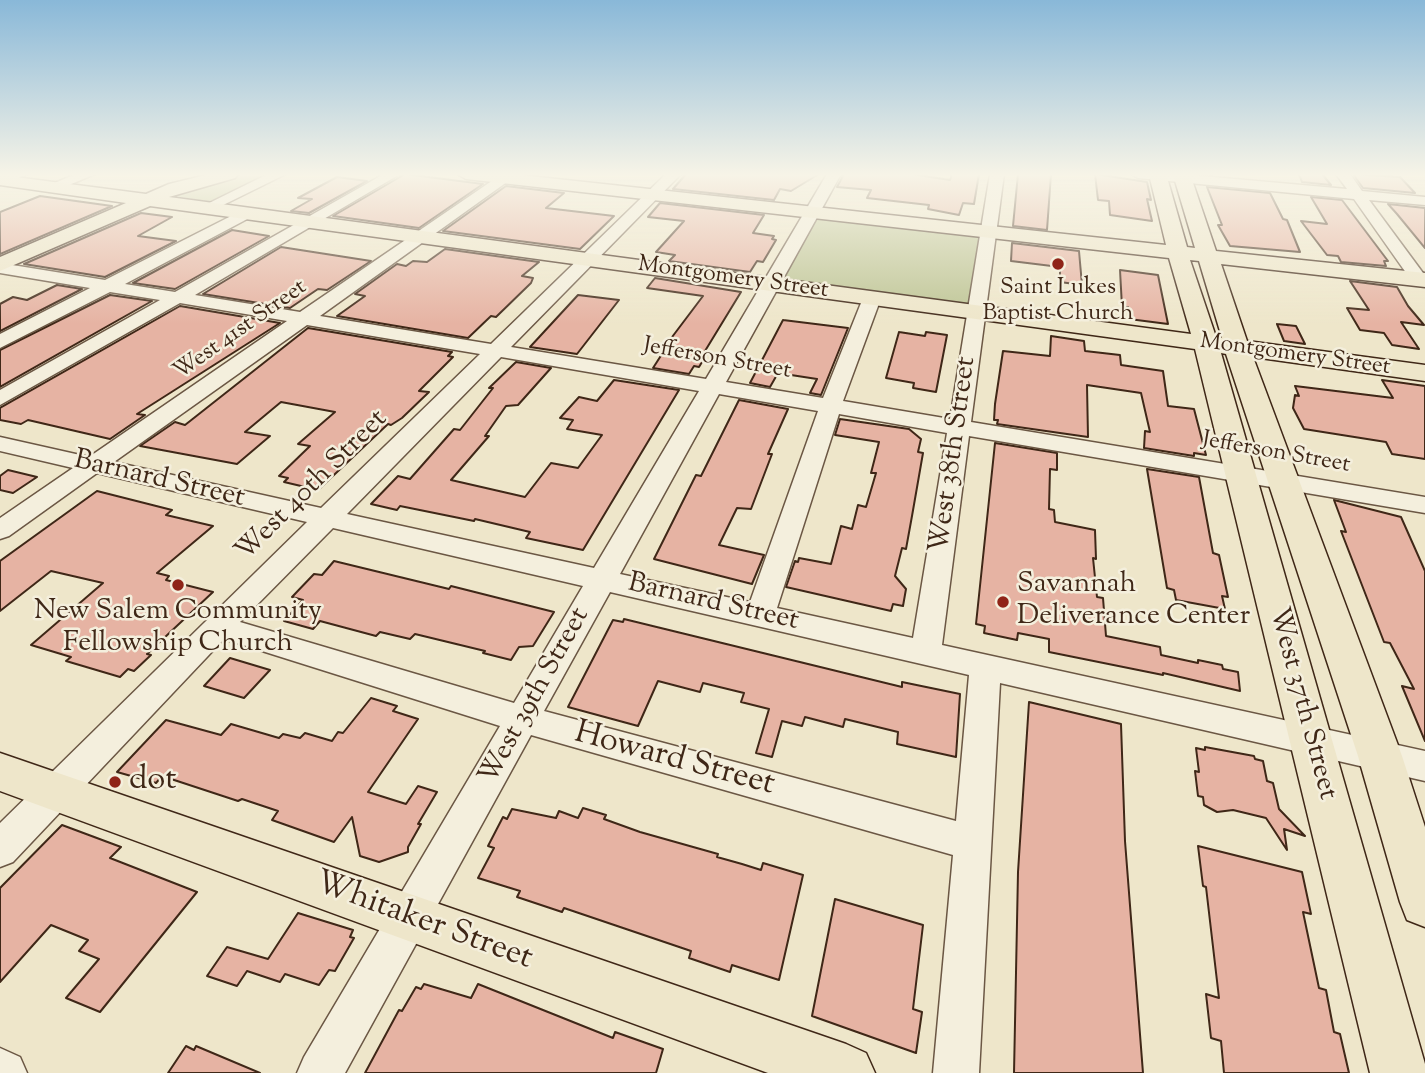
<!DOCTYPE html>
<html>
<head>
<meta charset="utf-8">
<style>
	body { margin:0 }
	canvas { display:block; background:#eee6ca }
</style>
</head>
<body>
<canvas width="1425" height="1073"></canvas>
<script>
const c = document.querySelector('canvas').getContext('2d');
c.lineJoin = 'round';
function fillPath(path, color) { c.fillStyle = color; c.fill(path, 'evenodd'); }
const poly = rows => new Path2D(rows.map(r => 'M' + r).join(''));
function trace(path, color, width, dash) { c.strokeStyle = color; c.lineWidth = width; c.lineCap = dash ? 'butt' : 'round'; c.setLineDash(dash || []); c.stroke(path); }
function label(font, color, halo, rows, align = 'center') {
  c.font = font + ' "Sorts Mill Goudy",serif'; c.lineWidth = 5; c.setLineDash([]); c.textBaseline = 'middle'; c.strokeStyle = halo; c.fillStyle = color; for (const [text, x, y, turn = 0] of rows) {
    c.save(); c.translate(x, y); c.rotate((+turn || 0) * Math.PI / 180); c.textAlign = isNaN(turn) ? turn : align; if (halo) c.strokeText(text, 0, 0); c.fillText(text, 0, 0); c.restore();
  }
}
fillPath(poly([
	[246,174,270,174,212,202,175,196,214,181],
	[819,210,985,229,972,309,778,283]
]), '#bdc494');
const building = poly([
	[405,174,483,184,419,228,333,216,405,174],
	[686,174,819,174,791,191,780,189,774,200,673,189,686,174],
	[844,174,912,174,950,180,952,174,979,174,974,204,963,203,959,215,928,209,929,205,867,198,871,190,837,187,844,174],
	[1018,174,1051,174,1047,230,1013,226,1018,174],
	[1095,174,1147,182,1151,200,1147,199,1152,221,1110,215,1109,201,1098,200,1095,174],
	[1299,174,1322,174,1331,185,1302,182,1299,174],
	[1353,174,1400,177,1415,193,1363,188,1353,174],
	[337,177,367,181,309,213,291,211,312,199,298,198,337,177],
	[506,186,564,193,546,208,614,216,580,249,443,231,506,186],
	[1207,187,1270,193,1283,219,1287,220,1300,252,1230,246,1218,225,1222,225,1207,187],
	[40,196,112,206,0,254,0,212,40,196],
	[1311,197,1342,200,1388,261,1384,261,1386,266,1341,262,1338,256,1327,255,1301,221,1327,224,1311,197],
	[660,203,764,215,753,233,774,236,772,239,776,240,763,262,757,261,750,272,669,261,675,255,656,252,684,221,648,217,660,203],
	[1388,204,1425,208,1425,248,1397,214,1388,204],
	[141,213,172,217,138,236,176,241,105,277,24,264,141,213],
	[232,230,269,236,175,289,133,283,232,230],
	[1012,243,1079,251,1082,285,1060,282,1060,267,1011,261,1012,243],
	[281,247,371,261,327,290,318,289,290,308,203,294,281,247],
	[445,249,539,262,522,276,533,278,531,283,496,317,491,316,468,338,337,316,365,296,355,294,397,264,406,266,413,261,427,262,445,249],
	[1120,270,1158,275,1168,324,1129,319,1128,307,1122,307,1120,270],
	[655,278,741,292,705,351,708,352,699,367,694,366,689,374,653,368,662,354,660,353,703,296,647,288,655,278],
	[1350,281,1397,287,1408,306,1424,325,1401,322,1419,349,1392,345,1384,333,1360,330,1347,308,1369,310,1350,281],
	[57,285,82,289,0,331,0,304,13,297,27,300,57,285],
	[110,295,152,301,0,387,0,350,110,295],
	[578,295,619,300,577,354,530,347,578,295],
	[180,306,280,323,137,414,145,415,110,439,28,420,21,424,0,420,0,408,180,306],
	[783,320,848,328,821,395,810,393,817,379,778,373,770,387,750,383,783,320],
	[1277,324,1296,326,1305,344,1284,341,1277,324],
	[308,328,452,352,448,356,453,357,419,391,429,392,402,418,391,425,388,424,318,490,284,482,288,478,279,476,310,446,298,444,335,412,281,402,245,432,270,436,237,464,140,446,175,422,185,425,308,328],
	[899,332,925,336,926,332,947,335,936,392,913,388,914,383,886,378,899,332],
	[1051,336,1084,341,1085,351,1120,355,1121,365,1163,371,1168,406,1194,409,1206,455,1194,453,1194,456,1144,448,1145,431,1150,432,1141,393,1087,385,1088,437,997,424,998,420,994,420,995,404,1003,351,1050,356,1051,336],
	[516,362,551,368,518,405,506,406,485,436,489,436,451,480,525,497,551,463,578,468,602,435,567,429,573,420,560,418,579,397,597,401,614,380,679,390,583,550,526,538,530,532,475,519,474,521,400,506,397,510,371,504,398,476,410,479,454,429,460,430,493,388,489,388,516,362],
	[1382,380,1425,386,1425,459,1392,454,1386,442,1304,429,1293,408,1295,395,1299,396,1295,386,1393,398,1382,380],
	[739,400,788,409,768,454,772,454,751,509,737,508,719,545,764,555,752,584,654,559,696,475,701,476,739,400],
	[840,419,909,429,921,439,918,452,923,453,912,516,906,549,902,548,895,576,906,589,903,606,893,604,891,611,786,587,795,561,798,562,799,558,831,564,841,526,852,529,858,505,866,507,876,473,871,473,879,442,835,435,840,419],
	[995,443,1057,453,1057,470,1050,469,1049,509,1054,510,1055,522,1095,530,1096,559,1093,558,1097,597,1103,598,1106,636,1160,647,1161,655,1198,663,1198,660,1222,665,1223,669,1238,672,1240,691,1163,673,1163,675,1049,652,1049,639,1018,633,1017,640,984,633,985,626,976,624,995,443],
	[1147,469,1199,477,1213,553,1219,555,1228,597,1222,596,1225,609,1176,600,1174,590,1167,588,1147,469],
	[8,470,37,477,13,493,0,490,0,476,8,470],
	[97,491,172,510,166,515,213,526,157,573,169,576,166,580,213,592,147,654,151,655,134,671,128,669,120,677,66,661,71,657,31,645,103,583,51,571,0,611,0,561,97,491],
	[1334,500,1401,517,1425,571,1425,741,1402,686,1414,689,1390,643,1384,642,1341,531,1346,532,1334,500],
	[334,561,449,589,451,586,554,612,533,646,519,647,511,660,483,653,485,651,415,634,410,639,380,632,376,636,320,621,313,629,284,621,303,600,292,597,314,574,322,575,334,561],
	[624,619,902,687,902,682,960,694,956,757,897,744,898,732,845,719,843,727,805,717,802,726,782,721,772,757,756,753,769,709,741,702,744,693,703,683,700,692,658,681,638,726,568,707,613,620,623,622,624,619],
	[230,658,270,670,244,698,204,686,230,658],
	[371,698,397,706,393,711,418,719,368,792,406,804,418,786,437,792,418,824,421,824,408,847,408,852,379,862,360,856,352,817,334,842,272,820,278,811,242,799,238,801,162,776,156,783,117,772,166,720,221,735,231,724,279,738,283,734,300,738,305,733,332,741,338,732,343,733,371,698],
	[1029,702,1121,724,1125,841,1143,1073,1014,1073,1018,872,1029,702],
	[1205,747,1254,756,1255,759,1263,761,1267,781,1273,783,1279,809,1305,836,1284,829,1287,850,1266,818,1233,810,1217,812,1204,805,1203,797,1198,796,1195,771,1199,772,1196,748,1205,750,1205,747],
	[583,808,606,815,604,819,640,832,718,854,717,857,742,864,761,870,763,863,803,875,779,980,732,965,730,972,689,958,691,951,564,908,562,912,517,897,520,891,478,878,494,848,488,846,503,817,507,819,512,809,556,818,559,811,578,818,583,808],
	[62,825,121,847,110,858,197,892,100,1012,66,998,99,959,79,951,88,940,51,925,0,982,0,888,62,825],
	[1198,846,1302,872,1311,914,1303,912,1319,988,1326,990,1334,1032,1340,1034,1349,1073,1224,1073,1221,1041,1211,1038,1206,994,1219,998,1206,887,1203,886,1198,846],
	[835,899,923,925,913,1009,922,1012,916,1053,812,1016,835,899],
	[298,913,353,930,350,937,354,938,335,971,329,970,319,985,285,974,280,982,247,971,237,986,207,976,227,947,268,959,298,913],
	[424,984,471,998,478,984,613,1038,615,1032,663,1049,656,1073,365,1073,399,1010,402,1011,416,987,421,989,424,984],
	[186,1046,194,1050,196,1046,260,1073,168,1073,186,1046]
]);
fillPath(building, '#e6b3a3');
trace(building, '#3f2717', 2);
const minor = poly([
	[8,174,28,174,0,185,0,177,8,174],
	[76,174,95,174,57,190,47,190,45,187,76,174],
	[268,174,286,174,209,212,199,212,197,209,268,174],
	[384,174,400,174,195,295,300,312,502,174,518,174,320,316,491,344,666,174,681,174,511,347,706,379,827,174,841,174,726,382,823,398,863,298,872,293,881,298,843,401,950,419,990,174,1004,174,971,422,1425,497,1425,513,969,436,942,645,1425,751,1425,781,1000,683,979,1073,933,1073,953,855,531,735,345,1073,297,1073,304,1057,500,726,224,639,13,862,0,867,0,823,307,522,97,473,9,536,0,539,0,518,73,468,0,451,0,437,89,457,287,321,180,303,0,405,0,390,160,300,110,292,0,348,0,334,90,288,0,273,0,263,105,280,241,211,251,211,253,214,251,217,125,284,175,292,384,174],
	[307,325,480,354,321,508,114,462,307,325],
	[501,357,699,391,594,568,347,514,501,357],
	[719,394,818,411,750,602,620,574,719,394],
	[839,414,947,433,913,638,777,608,839,414],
	[333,528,583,586,514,703,240,622,333,528],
	[610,592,969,675,956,821,544,711,610,592],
	[1131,174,1179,174,1347,189,1336,174,1350,174,1362,191,1425,197,1425,205,1369,200,1423,273,1415,278,1409,277,1354,199,1138,178,1131,174],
	[0,1048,20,1057,27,1073,0,1073,0,1048]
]);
const major = poly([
	[210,174,238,174,235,178,169,197,1191,334,1169,258,466,179,457,174,511,174,1166,245,1149,174,1166,174,1187,247,1195,248,1173,174,1190,174,1216,251,1425,273,1425,287,1221,264,1247,341,1425,365,1425,381,1253,357,1402,756,1425,827,1425,927,1407,920,1400,902,1358,756,1226,354,1221,353,1425,1064,1425,1073,1370,1073,1195,349,150,206,0,271,0,257,126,203,0,185,0,175,146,194,169,184,210,174],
	[1190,260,1199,261,1222,338,1216,337,1190,260],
	[0,753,846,1044,866,1053,875,1073,768,1073,0,791,0,753]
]);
trace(minor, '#6b5744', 3);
trace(major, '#3f2717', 3);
fillPath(minor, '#f4efdd');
fillPath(major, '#eee6ca');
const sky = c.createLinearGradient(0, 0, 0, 324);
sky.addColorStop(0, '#89b8d8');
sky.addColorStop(0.54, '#f7f4e7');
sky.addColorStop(1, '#f7f4e700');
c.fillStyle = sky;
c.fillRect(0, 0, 1425, 324);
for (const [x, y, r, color] of [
	[1058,264,7,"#8f2418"],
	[178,585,7,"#8f2418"],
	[1003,602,7,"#8f2418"],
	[115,782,7,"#8f2418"]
]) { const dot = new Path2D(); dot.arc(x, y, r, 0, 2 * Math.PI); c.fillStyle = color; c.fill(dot); trace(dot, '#f4efdd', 2.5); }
label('23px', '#3f2717', '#f4efdd', [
	["Montgomery Street",733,279,8],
	["West 41st Street",241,331,-35],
	["Montgomery Street",1295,356,8],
	["Jefferson Street",717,360,10],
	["Jefferson Street",1276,454,10]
]);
label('23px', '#3f2717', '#f4efdd', [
	["Saint Lukes",1058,289],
	["Baptist Church",1058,315]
]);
label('28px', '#3f2717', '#f4efdd', [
	["West 38th Street",955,455,-82],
	["Barnard Street",159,481,13],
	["West 40th Street",313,487,-45],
	["Barnard Street",713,604,13],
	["West 39th Street",536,697,-61],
	["West 37th Street",1301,704,75]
]);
label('28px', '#3f2717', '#f4efdd', [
	["Savannah",1017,586],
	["Deliverance Center",1017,618],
	["New Salem Community",178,613,"center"],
	["Fellowship Church",178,645,"center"]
], 'left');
label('33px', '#3f2717', '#f4efdd', [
	["Howard Street",674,761,15],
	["Whitaker Street",423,923,20]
]);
label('33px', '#3f2717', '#f4efdd', [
	["dot",129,782]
], 'left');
</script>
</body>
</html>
